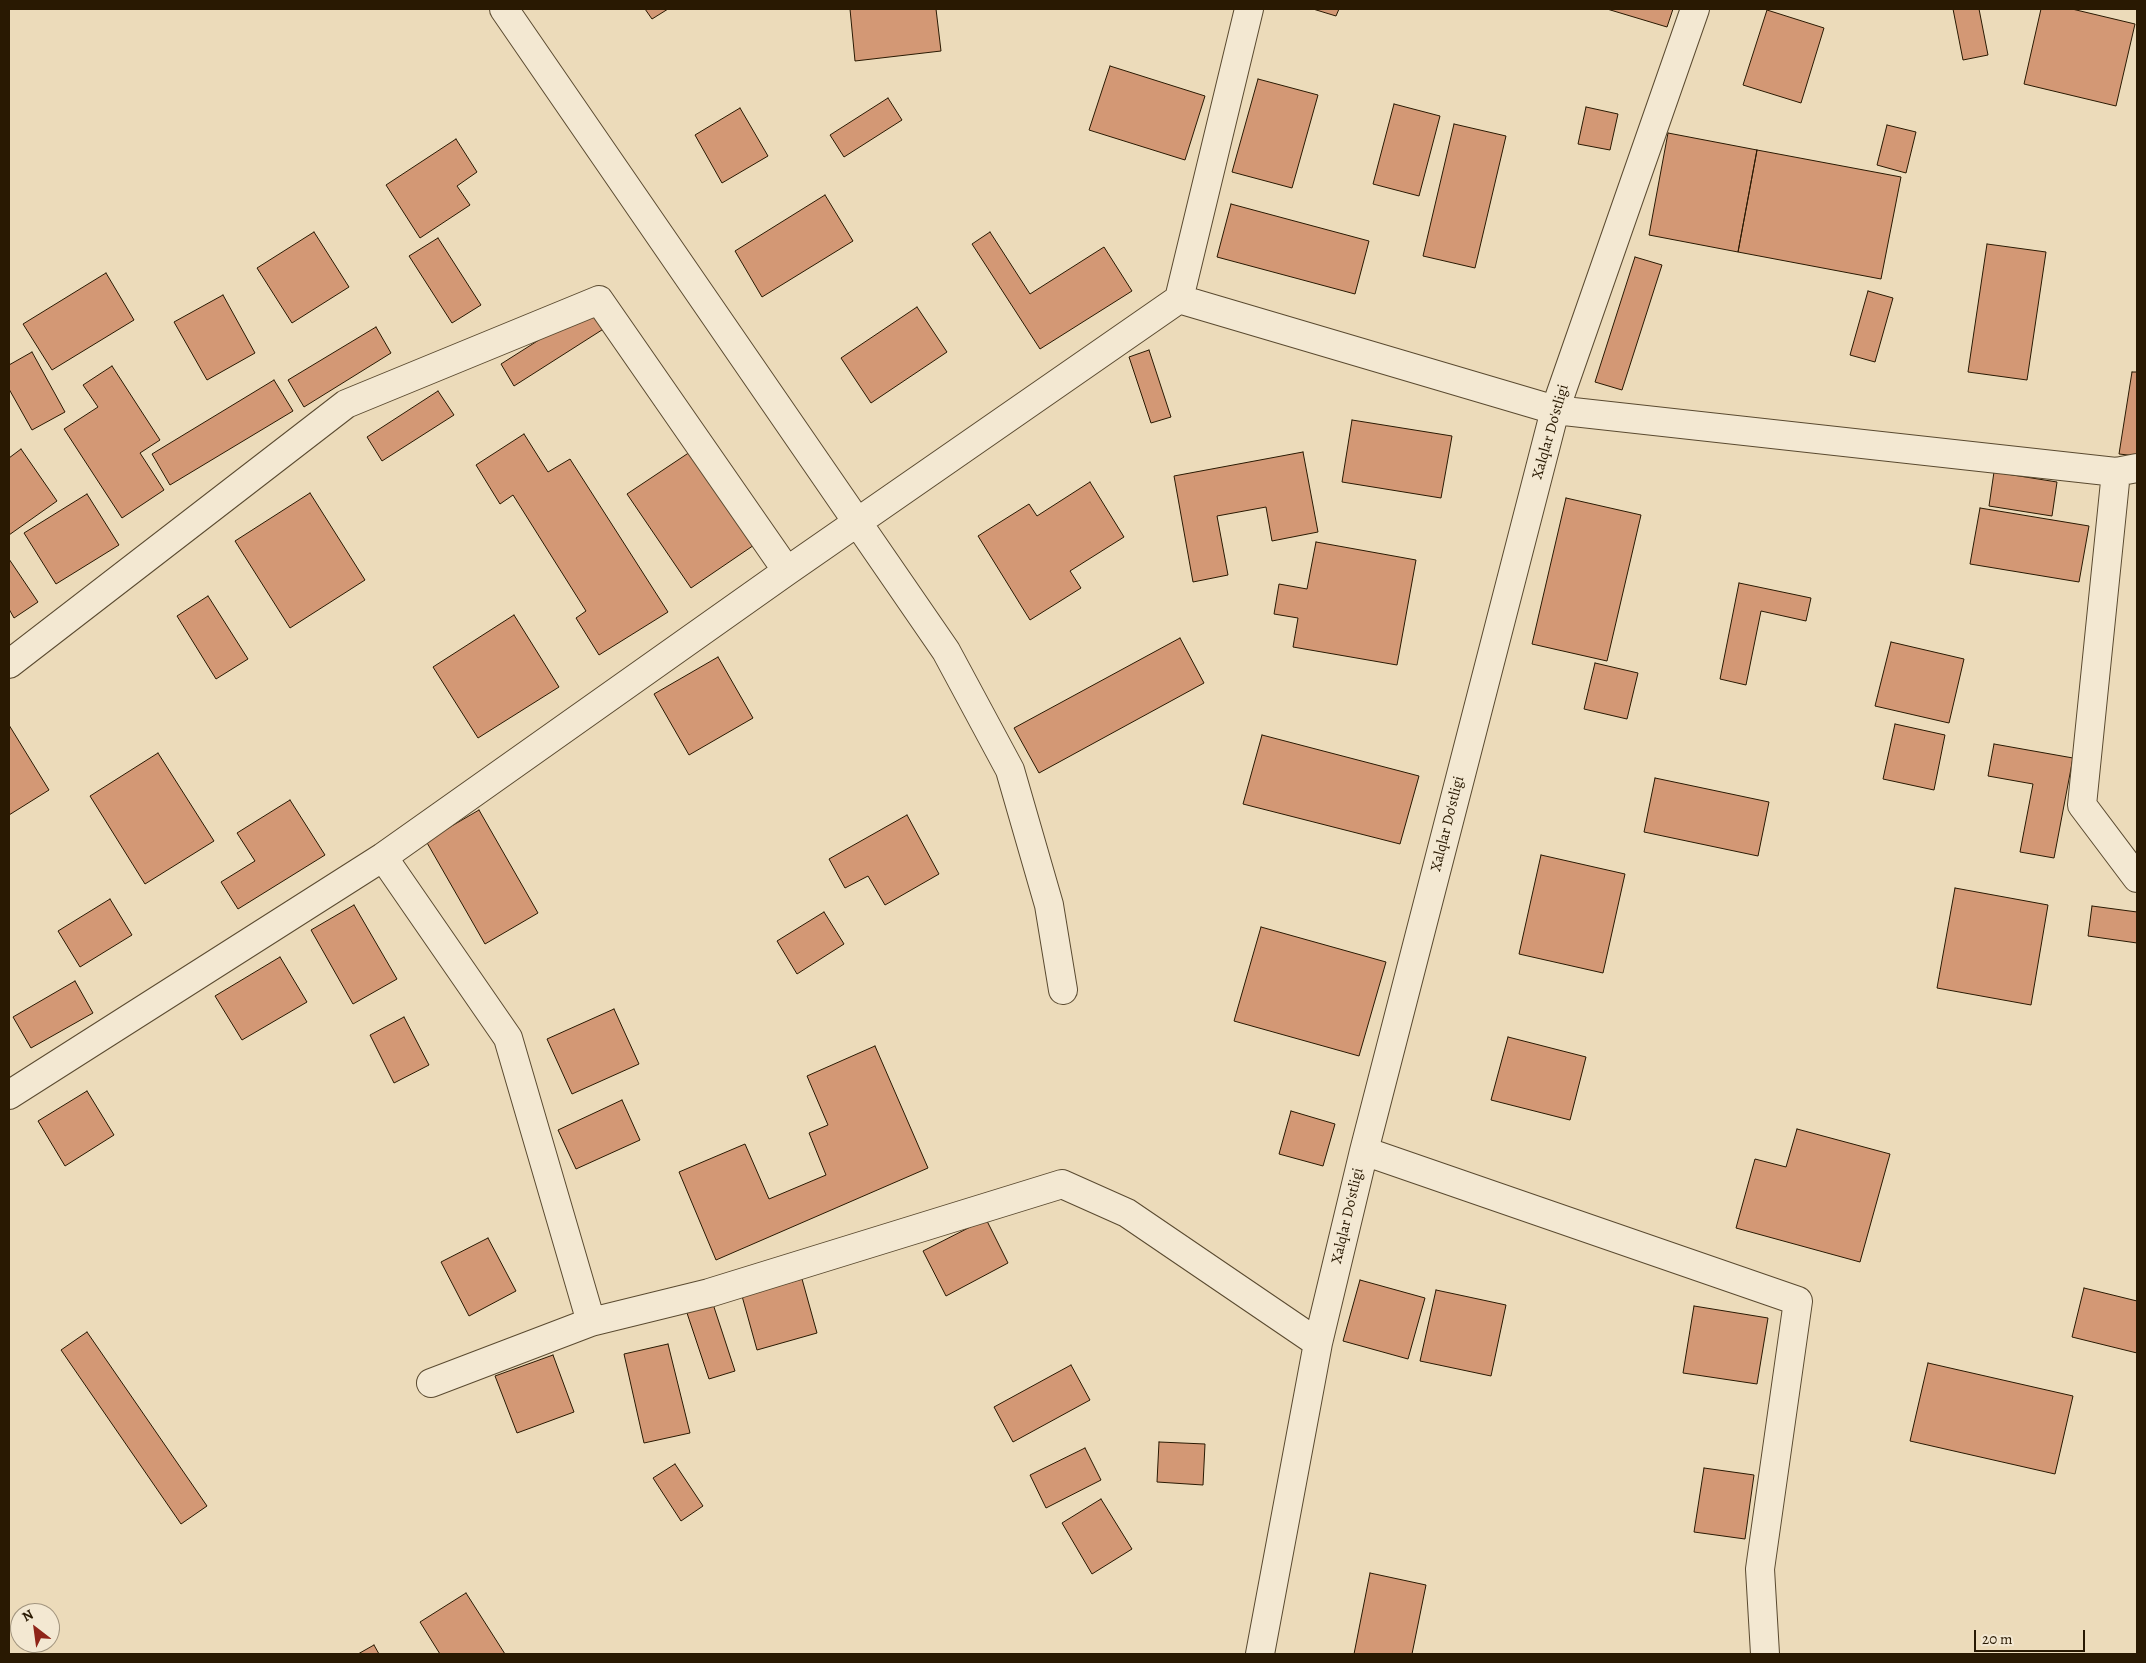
<!DOCTYPE html>
<html>
<head>
<meta charset="utf-8">
<style>
	body { margin:0 }
	#map { position:relative; width:2146px; height:1663px; overflow:hidden; background:#ecdbba; font-family:Alegreya,serif }
	canvas { display:block }
	.frame { position:absolute; inset:0; border:10px solid #291902; pointer-events:none }
	.north { position:absolute; left:10px; top:1603px; width:50px; height:50px; box-sizing:border-box; background:#f3e8d2; border:1px solid #a2957f; border-radius:50%; rotate:330deg; font-size:14px; font-weight:700; line-height:20px; text-align:center; color:#291902 }
	.north::after { content:''; display:block; margin:auto; width:18px; height:22px; background:#8f2418; clip-path:polygon(50% 0,100% 100%,50% 72%,0 100%) }
	.scale { position:absolute; left:1974px; top:1630px; width:111px; height:22px; box-sizing:border-box; border:2px solid #291902; border-top:0; padding-left:6px; font-size:15px; line-height:18px; white-space:nowrap; color:#291902; -webkit-text-stroke:4px #f3e8d2; paint-order:stroke }
</style>
</head>
<body>
<div id="map">
<canvas width="2146" height="1663"></canvas>
<div class="frame"></div>
<div class="north">N</div>
<div class="scale">20 m</div>
</div>
<script>
const c = document.querySelector('canvas').getContext('2d');
c.lineJoin = 'round';
function fillPath(path, color) { c.fillStyle = color; c.fill(path, 'evenodd'); }
const poly = rows => new Path2D(rows.map(r => 'M' + r).join(''));
function trace(path, color, width, dash) { c.strokeStyle = color; c.lineWidth = width; c.lineCap = dash ? 'butt' : 'round'; c.setLineDash(dash || []); c.stroke(path); }
function label(font, color, halo, rows, align = 'center') {
  c.font = font + ' Alegreya,serif'; c.lineWidth = 4; c.setLineDash([]); c.textBaseline = 'middle'; c.strokeStyle = halo; c.fillStyle = color; for (const [text, x, y, turn = 0] of rows) {
    c.save(); c.translate(x, y); c.rotate((+turn || 0) * Math.PI / 180); c.textAlign = isNaN(turn) ? turn : align; if (halo) c.strokeText(text, 0, 0); c.fillText(text, 0, 0); c.restore();
  }
}
const building = poly([
	[645,9,668,9,652,19,645,9],
	[850,9,936,9,941,51,855,61,850,9],
	[1313,9,1339,9,1336,16,1313,9],
	[1607,9,1673,9,1667,27,1607,9],
	[1953,9,1979,9,1988,55,1963,60,1953,9],
	[2041,9,2072,9,2135,24,2116,106,2024,84,2041,9],
	[1767,10,1824,28,1801,103,1743,85,1767,10],
	[1110,66,1205,96,1185,160,1089,130,1110,66],
	[1258,79,1318,95,1292,188,1232,172,1258,79],
	[888,98,902,120,844,157,830,135,888,98],
	[1394,104,1440,116,1419,196,1373,184,1394,104],
	[1586,107,1618,114,1610,150,1578,144,1586,107],
	[740,108,768,156,722,183,695,135,740,108],
	[1454,124,1506,136,1475,268,1423,256,1454,124],
	[1887,125,1916,132,1906,173,1877,165,1887,125],
	[1668,133,1757,150,1738,252,1649,235,1668,133],
	[456,139,477,172,457,186,470,205,420,238,386,185,456,139],
	[1757,150,1901,177,1881,279,1738,252,1757,150],
	[825,195,853,241,762,297,735,251,825,195],
	[1231,204,1369,241,1355,294,1217,257,1231,204],
	[314,232,349,287,292,323,257,268,314,232],
	[990,232,1030,294,1104,247,1132,291,1040,349,972,244,990,232],
	[438,238,481,305,452,323,409,256,438,238],
	[1987,244,2046,252,2027,380,1968,372,1987,244],
	[1635,257,1662,265,1622,390,1595,382,1635,257],
	[106,273,134,320,52,370,23,324,106,273],
	[1868,291,1893,298,1875,362,1850,355,1868,291],
	[223,295,255,353,207,380,174,322,223,295],
	[591,307,605,328,514,386,501,364,591,307],
	[917,307,947,352,871,403,841,358,917,307],
	[376,327,391,353,304,407,288,380,376,327],
	[1149,350,1171,417,1151,423,1129,357,1149,350],
	[32,352,65,412,32,430,9,389,9,365,32,352],
	[112,366,160,440,140,453,164,490,122,518,64,429,98,407,83,385,112,366],
	[2132,372,2137,372,2137,456,2119,454,2132,372],
	[274,380,293,411,170,485,152,454,274,380],
	[438,391,454,415,382,461,367,437,438,391],
	[1352,420,1452,436,1441,498,1342,482,1352,420],
	[524,434,548,472,570,459,668,612,599,655,576,618,586,611,513,495,500,504,476,465,524,434],
	[21,449,57,501,9,535,9,458,21,449],
	[693,450,757,543,691,588,627,494,693,450],
	[1303,452,1318,532,1272,541,1266,507,1217,516,1228,575,1193,582,1174,476,1303,452],
	[1994,472,2057,482,2052,516,1989,506,1994,472],
	[1090,482,1124,537,1070,571,1081,588,1030,620,978,536,1029,504,1037,516,1090,482],
	[310,493,365,580,290,628,235,541,310,493],
	[87,494,119,545,56,584,24,533,87,494],
	[1566,498,1641,515,1607,661,1532,644,1566,498],
	[1980,508,2089,526,2079,582,1970,564,1980,508],
	[1316,542,1416,560,1397,665,1293,647,1298,618,1274,614,1279,584,1307,589,1316,542],
	[9,559,38,602,14,618,9,609,9,559],
	[1739,583,1811,598,1806,621,1761,611,1746,685,1720,679,1739,583],
	[208,596,248,659,216,679,177,616,208,596],
	[514,615,559,687,478,738,433,667,514,615],
	[1180,638,1204,683,1039,773,1014,728,1180,638],
	[1891,642,1964,659,1949,723,1875,706,1891,642],
	[718,657,753,718,689,755,654,694,718,657],
	[1595,663,1638,673,1627,719,1584,709,1595,663],
	[1895,724,1945,735,1934,790,1883,779,1895,724],
	[9,725,49,790,9,815,9,725],
	[1262,735,1419,776,1400,844,1243,804,1262,735],
	[1994,744,2073,758,2054,858,2020,852,2033,784,1988,776,1994,744],
	[158,753,214,841,145,884,90,796,158,753],
	[1655,778,1769,802,1758,856,1644,832,1655,778],
	[290,800,325,855,238,909,221,882,255,861,237,833,290,800],
	[479,810,538,913,485,944,426,841,479,810],
	[907,815,939,874,885,905,868,876,845,888,829,859,907,815],
	[1541,855,1625,874,1603,973,1519,954,1541,855],
	[1955,888,2048,905,2031,1005,1937,988,1955,888],
	[110,899,132,935,80,967,58,931,110,899],
	[354,905,397,979,353,1004,311,930,354,905],
	[2092,906,2137,912,2137,943,2088,936,2092,906],
	[824,912,844,944,797,974,777,941,824,912],
	[1261,927,1386,962,1359,1056,1234,1021,1261,927],
	[280,957,307,1002,242,1040,215,996,280,957],
	[75,981,93,1013,31,1048,13,1017,75,981],
	[614,1009,639,1064,572,1094,547,1039,614,1009],
	[404,1017,429,1065,394,1083,370,1035,404,1017],
	[1508,1037,1586,1057,1570,1120,1491,1100,1508,1037],
	[875,1046,928,1168,716,1260,679,1172,745,1144,769,1199,826,1175,809,1133,828,1125,807,1076,875,1046],
	[87,1091,114,1135,65,1166,38,1121,87,1091],
	[622,1100,640,1140,576,1169,558,1130,622,1100],
	[1291,1111,1335,1124,1323,1166,1279,1154,1291,1111],
	[1797,1129,1890,1154,1860,1262,1736,1228,1755,1159,1786,1167,1797,1129],
	[986,1219,1008,1263,946,1296,923,1251,986,1219],
	[488,1238,516,1291,469,1316,441,1262,488,1238],
	[802,1279,817,1333,757,1350,742,1296,802,1279],
	[1360,1280,1425,1298,1408,1359,1343,1341,1360,1280],
	[2084,1288,2137,1301,2137,1353,2072,1337,2084,1288],
	[1436,1290,1506,1305,1491,1376,1420,1361,1436,1290],
	[712,1301,735,1371,709,1379,686,1310,712,1301],
	[1694,1306,1768,1318,1757,1384,1683,1373,1694,1306],
	[87,1332,207,1506,181,1524,61,1350,87,1332],
	[668,1344,690,1433,644,1443,624,1354,668,1344],
	[553,1355,574,1412,517,1433,495,1376,553,1355],
	[1928,1363,2073,1396,2055,1474,1910,1441,1928,1363],
	[1071,1365,1090,1400,1013,1442,994,1407,1071,1365],
	[1159,1442,1205,1444,1203,1485,1157,1482,1159,1442],
	[1085,1448,1101,1480,1046,1508,1030,1475,1085,1448],
	[675,1464,703,1506,681,1521,653,1478,675,1464],
	[1704,1468,1754,1475,1745,1539,1694,1532,1704,1468],
	[1101,1499,1132,1549,1092,1574,1062,1523,1101,1499],
	[1370,1573,1426,1585,1412,1654,1354,1654,1370,1573],
	[466,1593,505,1654,440,1654,420,1622,466,1593],
	[374,1645,379,1654,358,1654,374,1645]
]);
fillPath(building, '#d39875');
trace(building, '#291902', 1);
const minor = poly([
	[504,9,946,651,1010,770,1049,905,1063,990],
	[1179,299,1249,9],
	[2137,468,2116,472,2082,805,2137,878],
	[9,664,346,404,599,300,787,571],
	[383,857,508,1038,591,1322],
	[9,1095,383,857,787,571,1179,299,1555,410,2116,472],
	[1364,1151,1798,1301,1760,1569,1765,1654],
	[431,1383,591,1322,709,1293,1062,1184,1127,1213,1318,1343],
	[1260,1654,1318,1343,1364,1151,1555,410,1695,9]
]);
trace(minor, '#5a4a30', 30);
trace(minor, '#f3e8d2', 28);
label('15px', '#291902', '#f3e8d2', [
	["Xalqlar Do'stligi",1551,432,-74],
	["Xalqlar Do'stligi",1448,824,-76],
	["Xalqlar Do'stligi",1348,1216,-77]
]);
</script>
</body>
</html>
